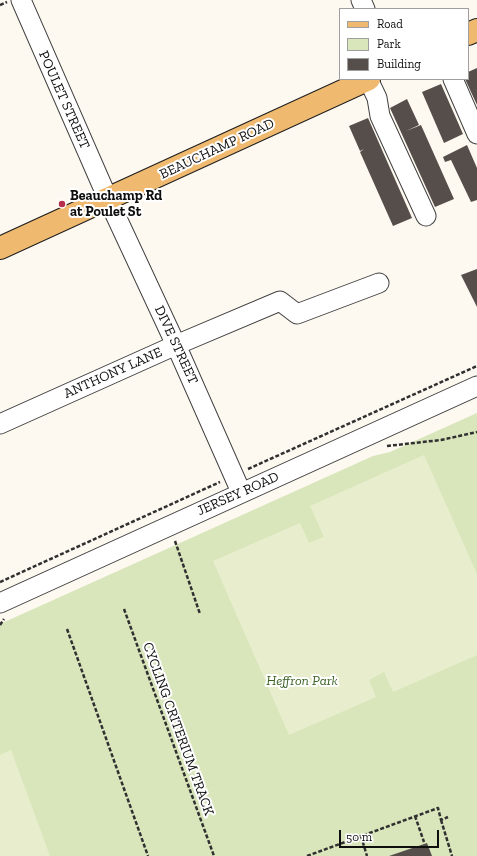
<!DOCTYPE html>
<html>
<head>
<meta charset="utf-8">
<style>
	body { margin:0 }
	#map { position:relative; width:477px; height:856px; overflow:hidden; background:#fef9f0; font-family:"Zilla Slab",serif }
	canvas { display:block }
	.legend { position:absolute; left:339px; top:8px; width:130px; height:72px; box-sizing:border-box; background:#fff; border:1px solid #9f9f9f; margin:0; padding:5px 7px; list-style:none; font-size:12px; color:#0e0e0e }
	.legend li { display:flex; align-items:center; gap:8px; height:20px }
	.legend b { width:20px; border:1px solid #9f9f9f }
	.scale { position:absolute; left:339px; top:830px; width:100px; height:18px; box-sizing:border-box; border:2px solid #0e0e0e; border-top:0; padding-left:5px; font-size:12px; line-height:14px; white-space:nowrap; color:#0e0e0e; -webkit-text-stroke:3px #fff; paint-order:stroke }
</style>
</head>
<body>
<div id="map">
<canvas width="477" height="856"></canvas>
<ul class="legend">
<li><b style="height:5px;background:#efba6f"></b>Road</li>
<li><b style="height:11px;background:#d9e6bc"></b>Park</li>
<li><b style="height:11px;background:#564e4b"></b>Building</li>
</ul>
<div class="scale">50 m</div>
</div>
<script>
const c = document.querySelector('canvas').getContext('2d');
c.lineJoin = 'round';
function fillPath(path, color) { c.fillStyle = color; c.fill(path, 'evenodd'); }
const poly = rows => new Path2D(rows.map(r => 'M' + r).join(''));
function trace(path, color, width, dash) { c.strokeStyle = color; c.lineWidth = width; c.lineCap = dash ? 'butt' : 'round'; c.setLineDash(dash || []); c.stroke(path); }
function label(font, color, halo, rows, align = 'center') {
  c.font = font + ' "Zilla Slab",serif'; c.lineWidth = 4; c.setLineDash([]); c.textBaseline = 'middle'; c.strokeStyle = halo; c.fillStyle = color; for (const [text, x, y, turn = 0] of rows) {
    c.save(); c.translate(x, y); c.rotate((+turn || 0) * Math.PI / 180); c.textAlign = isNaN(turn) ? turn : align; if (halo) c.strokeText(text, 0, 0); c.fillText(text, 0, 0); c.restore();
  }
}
fillPath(poly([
	[477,413,477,856,0,856,0,624,373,456,390,452]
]), '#d9e6bc');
fillPath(poly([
	[424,455,477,574,477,655,393,692,384,672,369,680,376,697,289,735,213,561,300,523,309,543,324,537,310,506],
	[11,750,50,856,0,856,0,755]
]), '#e8eecd');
fillPath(poly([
	[477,68,477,105,465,79,468,79,468,72],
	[441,84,463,134,444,143,422,92],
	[407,99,419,125,406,131,421,125,454,199,435,207,390,108],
	[368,118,412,218,393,226,360,152,364,149,360,151,349,126],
	[467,145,477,168,477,200,471,202,451,160,445,162,443,157],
	[477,269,477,307,461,275],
	[427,843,432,856,389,856]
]), '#564e4b');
const minor = poly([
	[21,0,108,199,176,345,241,492],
	[361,0,365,9],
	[368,79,377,98,380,116,426,216],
	[453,79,477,134],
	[0,424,176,345,280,301,297,314,379,283],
	[0,603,477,386]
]);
const major = poly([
	[468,34,477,30],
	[0,248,369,79]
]);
trace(minor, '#414141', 21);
trace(major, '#1f1f1f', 24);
trace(poly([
	[0,5,7,2],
	[387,446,441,440,477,432],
	[248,469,477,366],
	[175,541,200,614],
	[0,582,220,482],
	[124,609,214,856],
	[0,625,4,619],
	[67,629,148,856],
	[415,816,424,842],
	[441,820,452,856],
	[361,836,367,856],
	[307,856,438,808,441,820,448,817]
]), '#303030', 2.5, [4, 2]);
trace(minor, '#fff', 19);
trace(major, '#efba6f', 22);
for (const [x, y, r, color] of [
	[62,204,4,"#b52f4c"]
]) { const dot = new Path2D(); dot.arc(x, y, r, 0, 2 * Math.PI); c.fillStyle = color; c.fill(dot); trace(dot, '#fff', 1.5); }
label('14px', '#0e0e0e', '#fff', [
	["POULET STREET",64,100,66],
	["BEAUCHAMP ROAD",217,149,-25],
	["DIVE STREET",176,345,65],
	["ANTHONY LANE",113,373,-24],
	["JERSEY ROAD",238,494,-24],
	["CYCLING CRITERIUM TRACK",178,729,70]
]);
label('bold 14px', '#0e0e0e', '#fff', [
	["Beauchamp Rd",70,196],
	["at Poulet St",70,212]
], 'left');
label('italic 14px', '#3a6223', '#fff', [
	["Heffron Park",302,681]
]);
</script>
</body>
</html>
